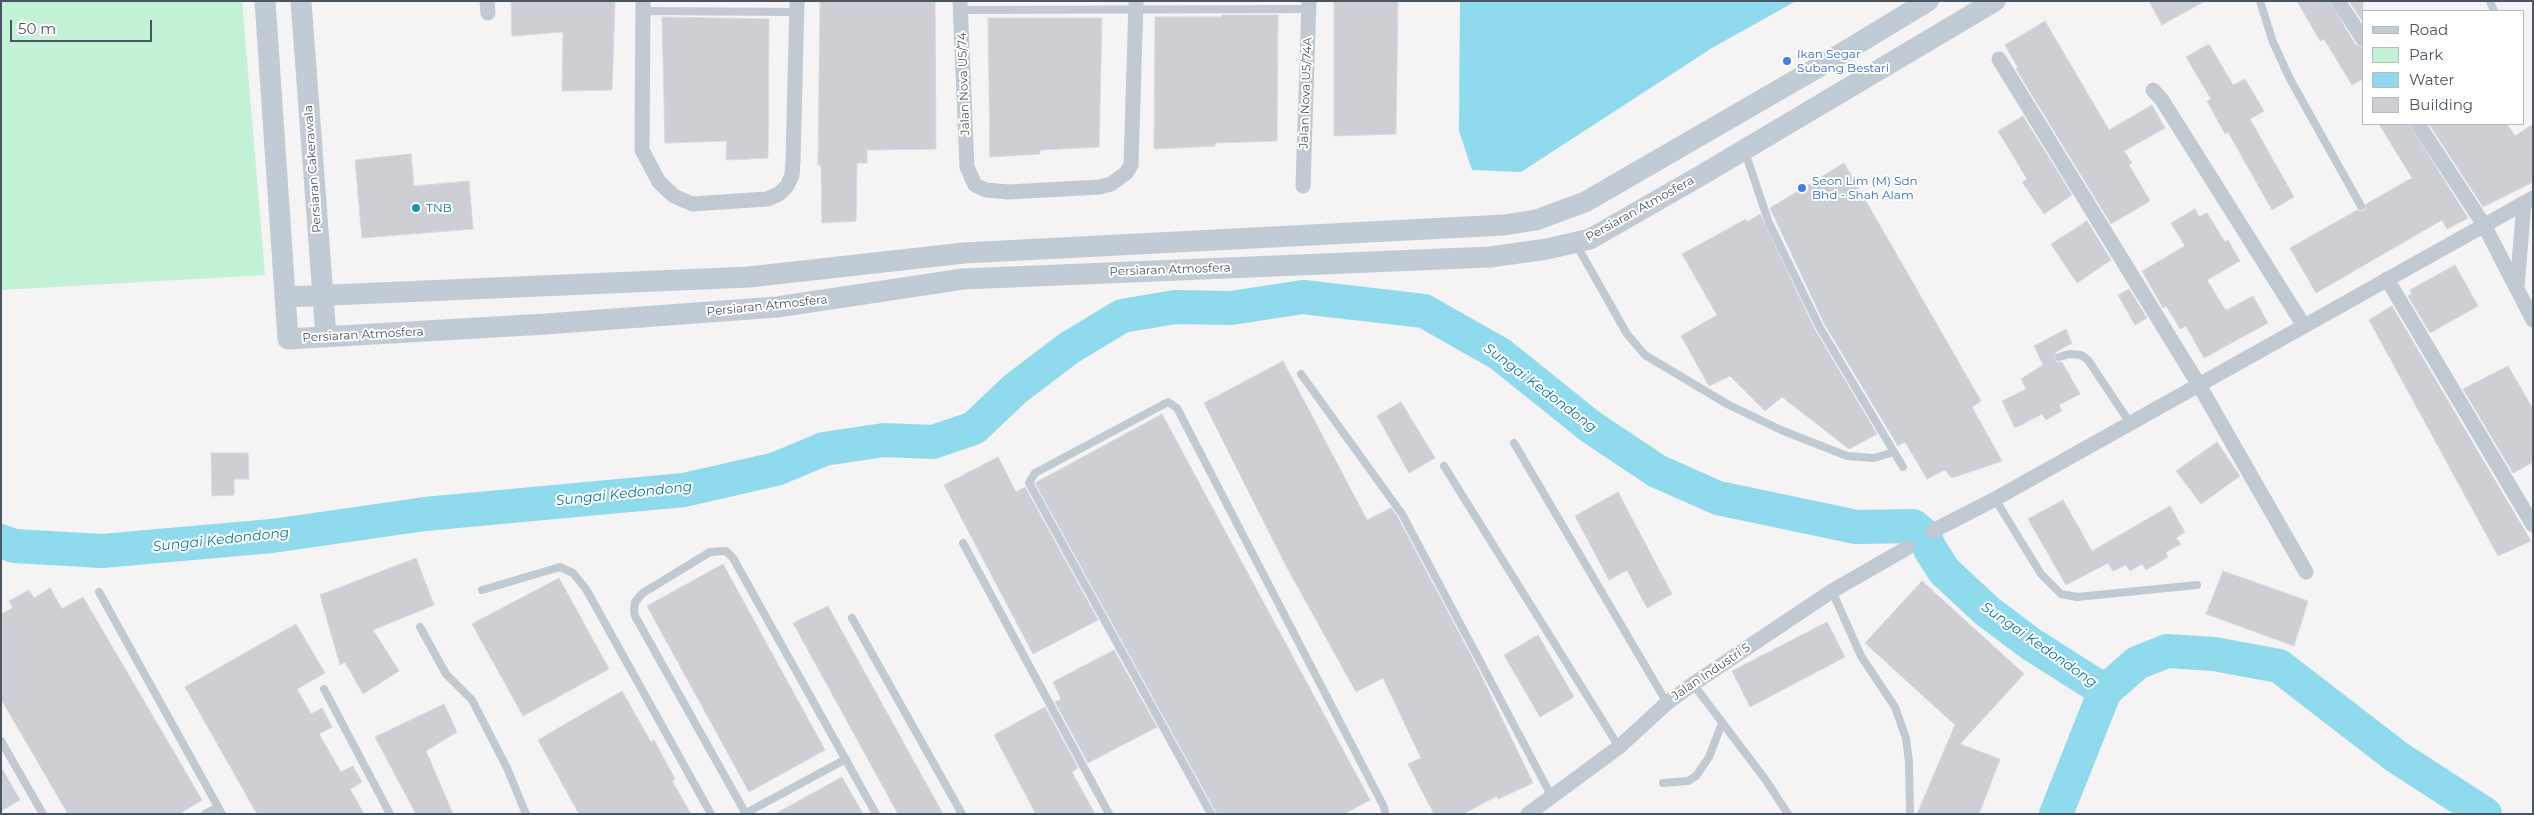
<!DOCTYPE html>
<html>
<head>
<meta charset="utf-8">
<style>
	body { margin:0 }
	#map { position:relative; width:2534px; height:815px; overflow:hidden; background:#f5f3f3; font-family:Montserrat,sans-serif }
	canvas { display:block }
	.frame { position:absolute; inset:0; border:2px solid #4a5661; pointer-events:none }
	.legend { position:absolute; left:2362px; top:10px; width:162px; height:115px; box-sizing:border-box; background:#fff; border:1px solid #b7bbc0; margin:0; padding:6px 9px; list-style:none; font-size:15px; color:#4a5661 }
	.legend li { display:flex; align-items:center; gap:10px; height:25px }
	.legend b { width:25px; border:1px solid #b7bbc0 }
	.scale { position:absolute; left:10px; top:20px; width:142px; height:22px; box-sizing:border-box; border:2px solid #4a5661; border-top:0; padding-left:6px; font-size:15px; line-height:18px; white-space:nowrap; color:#4a5661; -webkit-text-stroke:4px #fff; paint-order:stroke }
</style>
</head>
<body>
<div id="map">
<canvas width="2534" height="815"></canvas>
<div class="frame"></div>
<ul class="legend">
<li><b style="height:6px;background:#c1cbd6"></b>Road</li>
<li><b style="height:14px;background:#c3f1d5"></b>Park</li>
<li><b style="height:14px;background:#90daee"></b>Water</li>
<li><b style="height:14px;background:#cdcfd5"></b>Building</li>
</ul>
<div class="scale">50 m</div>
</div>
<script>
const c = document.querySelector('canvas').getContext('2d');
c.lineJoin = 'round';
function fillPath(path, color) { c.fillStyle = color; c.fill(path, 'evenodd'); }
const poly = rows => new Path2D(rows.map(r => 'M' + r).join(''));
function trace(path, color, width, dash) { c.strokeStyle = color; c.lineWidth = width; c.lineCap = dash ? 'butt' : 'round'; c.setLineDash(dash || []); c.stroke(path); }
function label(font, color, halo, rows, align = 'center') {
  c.font = font + ' Montserrat,sans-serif'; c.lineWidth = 4; c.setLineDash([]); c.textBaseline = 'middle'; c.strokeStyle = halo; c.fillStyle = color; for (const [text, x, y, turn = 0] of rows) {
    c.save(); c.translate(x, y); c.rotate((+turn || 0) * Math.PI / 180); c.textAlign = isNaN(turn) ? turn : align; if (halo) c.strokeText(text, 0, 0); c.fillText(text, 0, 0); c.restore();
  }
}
fillPath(poly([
	[1,1,242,1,265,275,1,290]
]), '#c3f1d5');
fillPath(poly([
	[1460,1,1796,1,1712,48,1521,172,1472,170,1459,131]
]), '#90daee');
trace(poly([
	[1,541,14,546,102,551,272,536,425,514,684,490,776,469,824,449,884,440,933,442,974,428,1015,389,1069,348,1122,316,1175,307,1231,308,1303,297,1424,311,1500,354,1591,427,1657,471,1718,498,1856,527,1913,526,1924,535,1930,549,1944,571,1987,611,2031,644,2105,691,2137,663,2167,651,2214,654,2279,666,2397,757,2485,814],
	[2056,814,2105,691]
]), '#90daee', 34);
const building = poly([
	[511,1,615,1,612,90,562,91,563,32,512,36,511,1],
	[820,1,935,1,936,149,867,150,867,163,857,163,856,221,822,223,821,165,818,165,820,1],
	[1334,1,1398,1,1396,134,1334,136,1334,1],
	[2149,1,2205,1,2162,25,2149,1],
	[2297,1,2329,1,2355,44,2363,48,2363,79,2352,85,2324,39,2320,41,2297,1],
	[2349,1,2363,1,2363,22,2349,1],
	[1222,15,1278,15,1277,141,1215,143,1215,146,1154,149,1155,17,1222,17,1222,15],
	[662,17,769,19,768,158,726,160,727,141,665,143,662,17],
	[988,18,1102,18,1099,147,1040,150,1040,154,990,157,988,18],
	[2045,21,2109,130,2152,105,2165,128,2124,151,2132,163,2129,165,2150,201,2111,224,2016,69,2018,68,2005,45,2045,21],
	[2209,44,2233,85,2245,79,2264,111,2250,119,2294,197,2272,210,2228,132,2225,134,2207,101,2211,99,2186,57,2209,44],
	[2023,116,2072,195,2044,214,2022,182,2027,179,1998,131,2023,116],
	[2379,124,2409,124,2468,218,2447,229,2442,220,2316,293,2290,248,2357,210,2364,211,2366,204,2412,178,2379,124],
	[2429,124,2507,124,2515,136,2533,124,2533,182,2483,207,2429,124],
	[411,154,414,186,469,181,473,229,362,238,355,160,411,154],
	[1844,163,1981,401,1972,407,2002,461,1952,478,1945,470,1927,479,1905,442,1898,446,1825,325,1770,208,1844,163],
	[2195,209,2199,217,2207,213,2225,242,2228,240,2240,261,2207,280,2224,308,2227,310,2253,296,2268,323,2204,358,2186,326,2180,329,2166,306,2163,308,2142,271,2185,246,2171,223,2195,209],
	[1760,214,1815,330,1877,434,1849,449,1782,397,1765,411,1730,376,1709,386,1681,336,1717,315,1682,254,1746,219,1747,222,1760,214],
	[2087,221,2111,260,2077,283,2051,244,2087,221],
	[2455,265,2478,306,2430,333,2408,296,2412,294,2410,290,2455,265],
	[2129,289,2147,318,2135,325,2118,295,2129,289],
	[2392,306,2496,482,2531,541,2498,556,2369,320,2392,306],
	[2066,329,2072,343,2056,352,2054,358,2057,362,2062,362,2080,394,2059,405,2062,411,2046,420,2042,414,2015,428,2002,401,2026,389,2021,379,2043,365,2034,346,2066,329],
	[1283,361,1367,520,1391,508,1397,516,1477,667,1533,783,1498,799,1497,796,1463,814,1434,814,1408,764,1421,758,1383,678,1356,692,1285,564,1204,403,1283,361],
	[2508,366,2533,409,2533,462,2513,473,2463,389,2508,366],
	[1401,402,1435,458,1409,473,1377,416,1401,402],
	[1162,414,1370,800,1344,814,1217,814,1035,483,1162,414],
	[2217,442,2240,476,2201,504,2176,471,2217,442],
	[211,453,248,453,249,479,234,479,234,495,212,496,211,453],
	[998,457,1016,492,1025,487,1098,620,1033,654,944,485,998,457],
	[1618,492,1672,594,1647,608,1627,570,1609,580,1575,516,1618,492],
	[2063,500,2092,551,2170,506,2185,532,2176,538,2181,544,2166,552,2168,557,2146,570,2142,564,2130,571,2126,565,2113,571,2108,563,2066,585,2028,519,2063,500],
	[416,558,434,605,373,630,399,671,363,694,345,662,340,665,320,595,416,558],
	[723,564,825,750,749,792,647,606,723,564],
	[2223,571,2308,601,2294,646,2206,614,2223,571],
	[559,578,609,669,523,716,472,624,559,578],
	[1922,581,2024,674,1960,744,2000,759,1979,814,1917,814,1955,725,1865,643,1922,581],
	[50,588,62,609,83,597,202,800,179,814,68,814,1,699,1,614,13,608,9,601,29,590,34,598,50,588],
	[828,606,943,814,898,814,793,623,828,606],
	[1827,622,1845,657,1750,707,1732,671,1827,622],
	[296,624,325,673,297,689,311,714,322,708,332,727,319,734,341,772,353,766,362,782,350,789,364,814,257,814,185,687,296,624],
	[1538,635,1574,697,1540,717,1504,655,1538,635],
	[1114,650,1157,727,1088,763,1055,702,1061,699,1053,682,1114,650],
	[622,691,651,742,654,740,675,779,672,781,691,814,579,814,538,740,622,691],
	[444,704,457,732,426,751,453,814,416,814,375,737,444,704],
	[1045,707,1078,768,1072,772,1095,814,1036,814,994,735,1045,707],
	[1,767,20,800,1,811,1,767],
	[842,777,863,814,775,814,842,777]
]);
fillPath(building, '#cdcfd5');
trace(building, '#d7d9de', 1);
trace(poly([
	[2260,1,2273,42,2290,79,2361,206],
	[2490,1,2494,11],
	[960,10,1308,9],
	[643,11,797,12],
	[1745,152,1769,223,1820,328,1903,467],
	[1576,244,1627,334,1645,355,1727,404,1781,430,1847,456,1874,458,1894,452],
	[2059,357,2069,354,2081,355,2088,360,2130,423],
	[1301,374,1402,514,1552,797],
	[1514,443,1667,703],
	[1444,466,1619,747],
	[1995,499,2041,574,2061,594,2077,597,2197,585],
	[963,543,1109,814],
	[482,590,560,567,573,573,586,589,711,814],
	[1832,591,1861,656,1895,707,1906,738,1909,762,1910,814],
	[99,592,222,814],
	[852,618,962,814],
	[420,627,446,674,472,700,507,768,526,814],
	[1693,684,1765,779,1788,814],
	[324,689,390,814],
	[1,741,43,814],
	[1663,783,1688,781,1696,776,1709,757,1722,723],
	[746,813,846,759],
	[205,814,218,807],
	[746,814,635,616,634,610,635,602,643,593,710,552,726,551,733,558,876,814],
	[1211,814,1029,483,1035,473,1168,402,1177,408,1384,807,1385,814]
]), '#c1cad2', 8);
trace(poly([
	[487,1,488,13],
	[643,1,642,150,659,182,674,196,692,204,767,199,779,194,787,186,792,175,793,161,797,1],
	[960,1,967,167,975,185,986,190,1008,192,1100,187,1111,184,1126,173,1131,165,1136,1],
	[2338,1,2363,39],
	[1999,59,2199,385,2306,572],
	[2153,90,2162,100,2304,326],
	[2418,124,2484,225,2533,320],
	[1303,186,1309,1],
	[2387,279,2533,525],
	[2517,288,2524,203],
	[1933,531,1995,499,2533,198],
	[1528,814,1619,747,1667,703,1693,684,1832,591,1907,548]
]), '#c1cad2', 15);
trace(poly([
	[265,1,288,339,546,324,777,307,963,279,1490,257,1547,249,1590,239,1700,176,1995,1],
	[301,1,326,337],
	[285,297,749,277,964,253,1504,225,1536,220,1585,202,1829,61,1928,1]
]), '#c1cbd6', 21);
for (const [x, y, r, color] of [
	[1787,61,5,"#3f7fe0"],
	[1802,188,5,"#3f7fe0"],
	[416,208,5,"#0f9aa8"]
]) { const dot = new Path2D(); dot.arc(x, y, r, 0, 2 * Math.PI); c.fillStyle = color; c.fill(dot); trace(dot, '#fff', 2); }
label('12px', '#366cbe', '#fff', [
	["Ikan Segar",1797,54],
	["Subang Bestari",1797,68],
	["Seon Lim (M) Sdn",1812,181],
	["Bhd - Shah Alam",1812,195]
], 'left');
label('12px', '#4a5661', '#fff', [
	["Jalan Nova U5/74",964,84,-92],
	["Jalan Nova U5/74A",1306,93,-88],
	["Persiaran Cakerawala",313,169,-94],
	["Persiaran Atmosfera",1640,209,-29],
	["Persiaran Atmosfera",1170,270,-2],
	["Persiaran Atmosfera",767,306,-6],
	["Persiaran Atmosfera",363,335,-3],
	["Jalan Industri 5",1711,672,-34]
]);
label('12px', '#0d838f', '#fff', [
	["TNB",426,208]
], 'left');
label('italic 14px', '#0c7c9b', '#fff', [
	["Sungai Kedondong",1540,388,37],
	["Sungai Kedondong",624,494,-6],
	["Sungai Kedondong",221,540,-6],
	["Sungai Kedondong",2039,645,35]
]);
</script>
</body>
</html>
